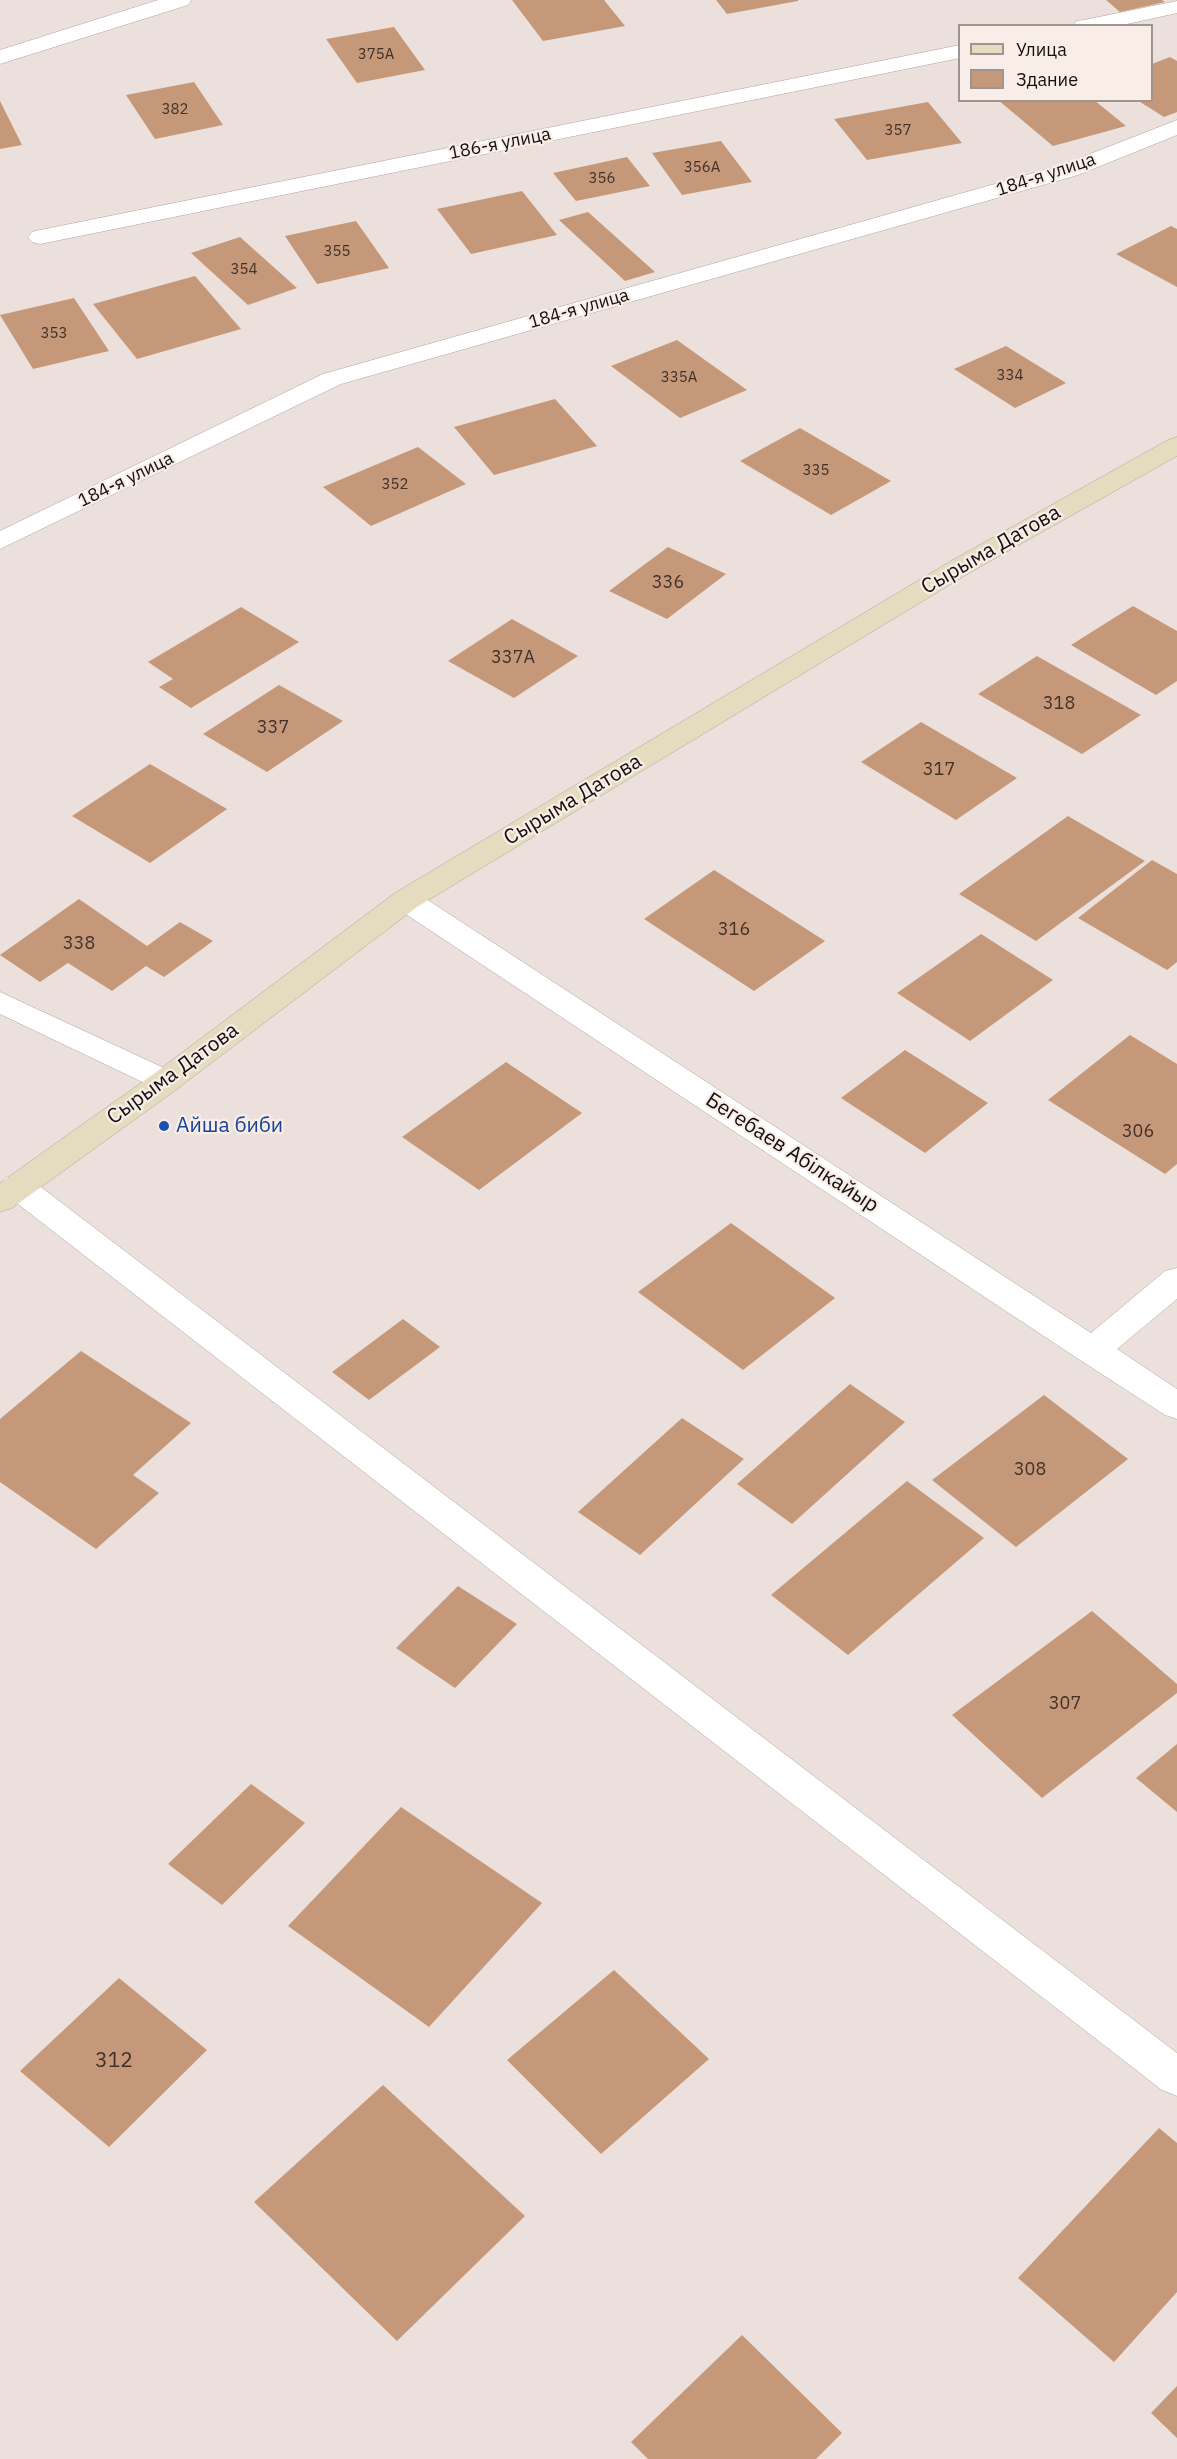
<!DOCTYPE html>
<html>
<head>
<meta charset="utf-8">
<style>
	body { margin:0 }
	#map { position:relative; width:1177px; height:2459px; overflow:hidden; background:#ebe0db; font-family:"IBM Plex Sans",sans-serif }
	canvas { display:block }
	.legend { position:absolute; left:958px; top:24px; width:195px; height:78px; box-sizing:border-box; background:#f9ede8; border:2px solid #9d9591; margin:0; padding:8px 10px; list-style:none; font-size:18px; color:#13100e }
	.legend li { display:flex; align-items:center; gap:12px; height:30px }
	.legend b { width:30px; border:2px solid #9d9591 }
</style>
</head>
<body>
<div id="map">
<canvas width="1177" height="2459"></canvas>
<ul class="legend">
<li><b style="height:8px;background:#e5dcc0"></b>Улица</li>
<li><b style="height:16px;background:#c6987a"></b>Здание</li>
</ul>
</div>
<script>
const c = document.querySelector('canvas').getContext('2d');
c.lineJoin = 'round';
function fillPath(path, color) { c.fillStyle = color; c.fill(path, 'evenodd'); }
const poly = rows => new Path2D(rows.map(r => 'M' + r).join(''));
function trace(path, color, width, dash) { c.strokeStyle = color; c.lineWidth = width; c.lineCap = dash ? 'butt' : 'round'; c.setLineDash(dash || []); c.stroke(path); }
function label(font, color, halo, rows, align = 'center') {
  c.font = font + ' "IBM Plex Sans",sans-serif'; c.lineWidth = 4.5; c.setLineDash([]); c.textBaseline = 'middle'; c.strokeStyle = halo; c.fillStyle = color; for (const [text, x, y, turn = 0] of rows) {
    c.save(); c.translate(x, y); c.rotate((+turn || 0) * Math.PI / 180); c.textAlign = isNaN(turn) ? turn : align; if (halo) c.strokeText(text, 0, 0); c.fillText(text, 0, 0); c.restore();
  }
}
fillPath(poly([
	[512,0,604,0,625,26,543,41],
	[716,0,798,0,798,1,727,14],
	[1106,0,1162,0,1165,2,1120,12],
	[394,27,425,70,357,83,326,39],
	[1170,57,1177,61,1177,112,1164,117,1137,100,1152,100,1152,64],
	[194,82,223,125,155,139,126,95],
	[998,100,1094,100,1126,126,1053,146],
	[0,101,22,145,0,149],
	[928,102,962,143,867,160,834,119],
	[721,141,752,182,682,195,652,153],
	[627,157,650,186,576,201,553,173],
	[522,191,557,235,471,254,437,209],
	[588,212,655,272,625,281,559,220],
	[356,221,389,268,317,284,285,236],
	[1171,226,1177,229,1177,287,1116,254],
	[240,237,297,288,248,305,191,253],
	[195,276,241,329,137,359,93,304],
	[74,298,109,351,33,369,0,315],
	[677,340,747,390,680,418,611,366],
	[1006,346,1066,383,1015,408,954,369],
	[555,399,597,446,494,475,454,427],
	[800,428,891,481,831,515,740,461],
	[418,447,466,484,371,526,323,487],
	[668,547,726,574,667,619,609,591],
	[1133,606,1177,631,1177,681,1156,695,1071,645],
	[241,607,299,642,191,708,159,687,173,679,148,662],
	[512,619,578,656,514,698,448,661],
	[1037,656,1141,715,1082,754,978,694],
	[279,685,343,721,267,772,203,734],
	[921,722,1017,778,956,820,861,762],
	[150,764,227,809,150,863,72,816],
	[1068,816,1145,861,1036,941,959,894],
	[1152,860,1177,874,1177,962,1167,970,1078,918],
	[714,870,825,941,754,991,644,919],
	[79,899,147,946,180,922,213,941,164,977,146,966,112,991,68,963,40,982,0,955],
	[981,934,1053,980,970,1041,897,993],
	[1130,1035,1177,1064,1177,1164,1165,1174,1048,1100],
	[905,1050,988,1103,925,1153,841,1098],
	[506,1062,582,1113,479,1190,402,1137],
	[731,1223,835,1298,743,1370,638,1292],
	[403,1319,440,1347,369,1400,332,1372],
	[81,1351,191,1423,133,1475,159,1493,96,1549,0,1482,0,1419],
	[850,1384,905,1422,792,1524,737,1484],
	[1044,1395,1128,1459,1016,1547,932,1480],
	[682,1418,744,1459,640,1555,578,1512],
	[907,1481,984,1538,848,1655,771,1595],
	[458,1586,517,1624,455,1688,396,1648],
	[1092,1611,1177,1684,1177,1693,1042,1798,952,1715],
	[1177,1744,1177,1812,1136,1778],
	[251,1784,305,1823,222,1905,168,1864],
	[401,1807,542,1903,429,2027,288,1926],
	[614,1970,709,2059,601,2154,507,2060],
	[119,1978,207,2050,109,2147,20,2071],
	[383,2085,525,2216,397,2341,254,2202],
	[1159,2128,1177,2143,1177,2292,1114,2362,1018,2278],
	[742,2335,842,2433,816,2459,648,2459,631,2442],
	[1177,2386,1177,2438,1151,2413]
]), '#c6987a');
const lane = poly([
	[0,992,177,1074,181,1081,177,1088,166,1092,155,1088,0,1014,0,992]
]);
const street = poly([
	[158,0,191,0,188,5,0,64,0,50,158,0],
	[1177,1,1177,13,1118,26,1074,26,1076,21,1084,20,1177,1],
	[960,45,960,58,40,244,32,242,28,237,32,232,40,230,960,45],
	[1177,120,1177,135,1078,175,341,384,0,549,0,531,323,374,1062,165,1177,120],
	[406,890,417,893,1091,1333,1165,1271,1177,1268,1177,1299,1117,1349,1177,1389,1177,1419,1165,1415,1080,1360,395,907,391,900,395,893,406,890],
	[17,1174,29,1178,1177,2053,1177,2096,1162,2090,5,1194,1,1186,5,1178,17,1174]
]);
const secondary = poly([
	[1177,437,1177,456,969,573,417,907,177,1089,12,1208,0,1212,0,1183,155,1073,395,893,951,561,1168,440,1177,437]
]);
trace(lane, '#aea39e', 1);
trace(street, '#aea39e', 1);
trace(secondary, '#aea39e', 1);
fillPath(lane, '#fff');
fillPath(street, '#fff');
fillPath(secondary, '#e5dcc0');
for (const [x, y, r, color] of [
	[164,1126,6,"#1a4fb4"]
]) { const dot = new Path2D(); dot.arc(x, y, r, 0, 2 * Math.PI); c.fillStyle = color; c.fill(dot); trace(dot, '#f9ede8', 2); }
label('15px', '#403229', null, [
	["375А",376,55],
	["382",175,110],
	["357",898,131],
	["356А",702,168],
	["356",602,179],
	["355",337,252],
	["354",244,270],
	["353",54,334],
	["334",1010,376],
	["335А",679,378],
	["335",816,471],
	["352",395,485]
]);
label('18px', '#13100e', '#f9ede8', [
	["186-я улица",500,144,-11],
	["184-я улица",1046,175,-18],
	["184-я улица",579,309,-16],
	["184-я улица",126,480,-26]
]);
label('18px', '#403229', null, [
	["336",668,583],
	["337А",513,658],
	["318",1059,704],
	["337",273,728],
	["317",939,770],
	["316",734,930],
	["338",79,944],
	["306",1138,1132],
	["308",1030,1470],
	["307",1065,1704]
]);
label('21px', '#13100e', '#f9ede8', [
	["Сырыма Датова",991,550,-30],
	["Сырыма Датова",573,800,-31],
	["Сырыма Датова",173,1074,-36],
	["Бегебаев Абілкайыр",792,1153,33]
]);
label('21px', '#164399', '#f9ede8', [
	["Айша биби",176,1126]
], 'left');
label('21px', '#403229', null, [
	["312",114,2061]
]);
</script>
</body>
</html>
